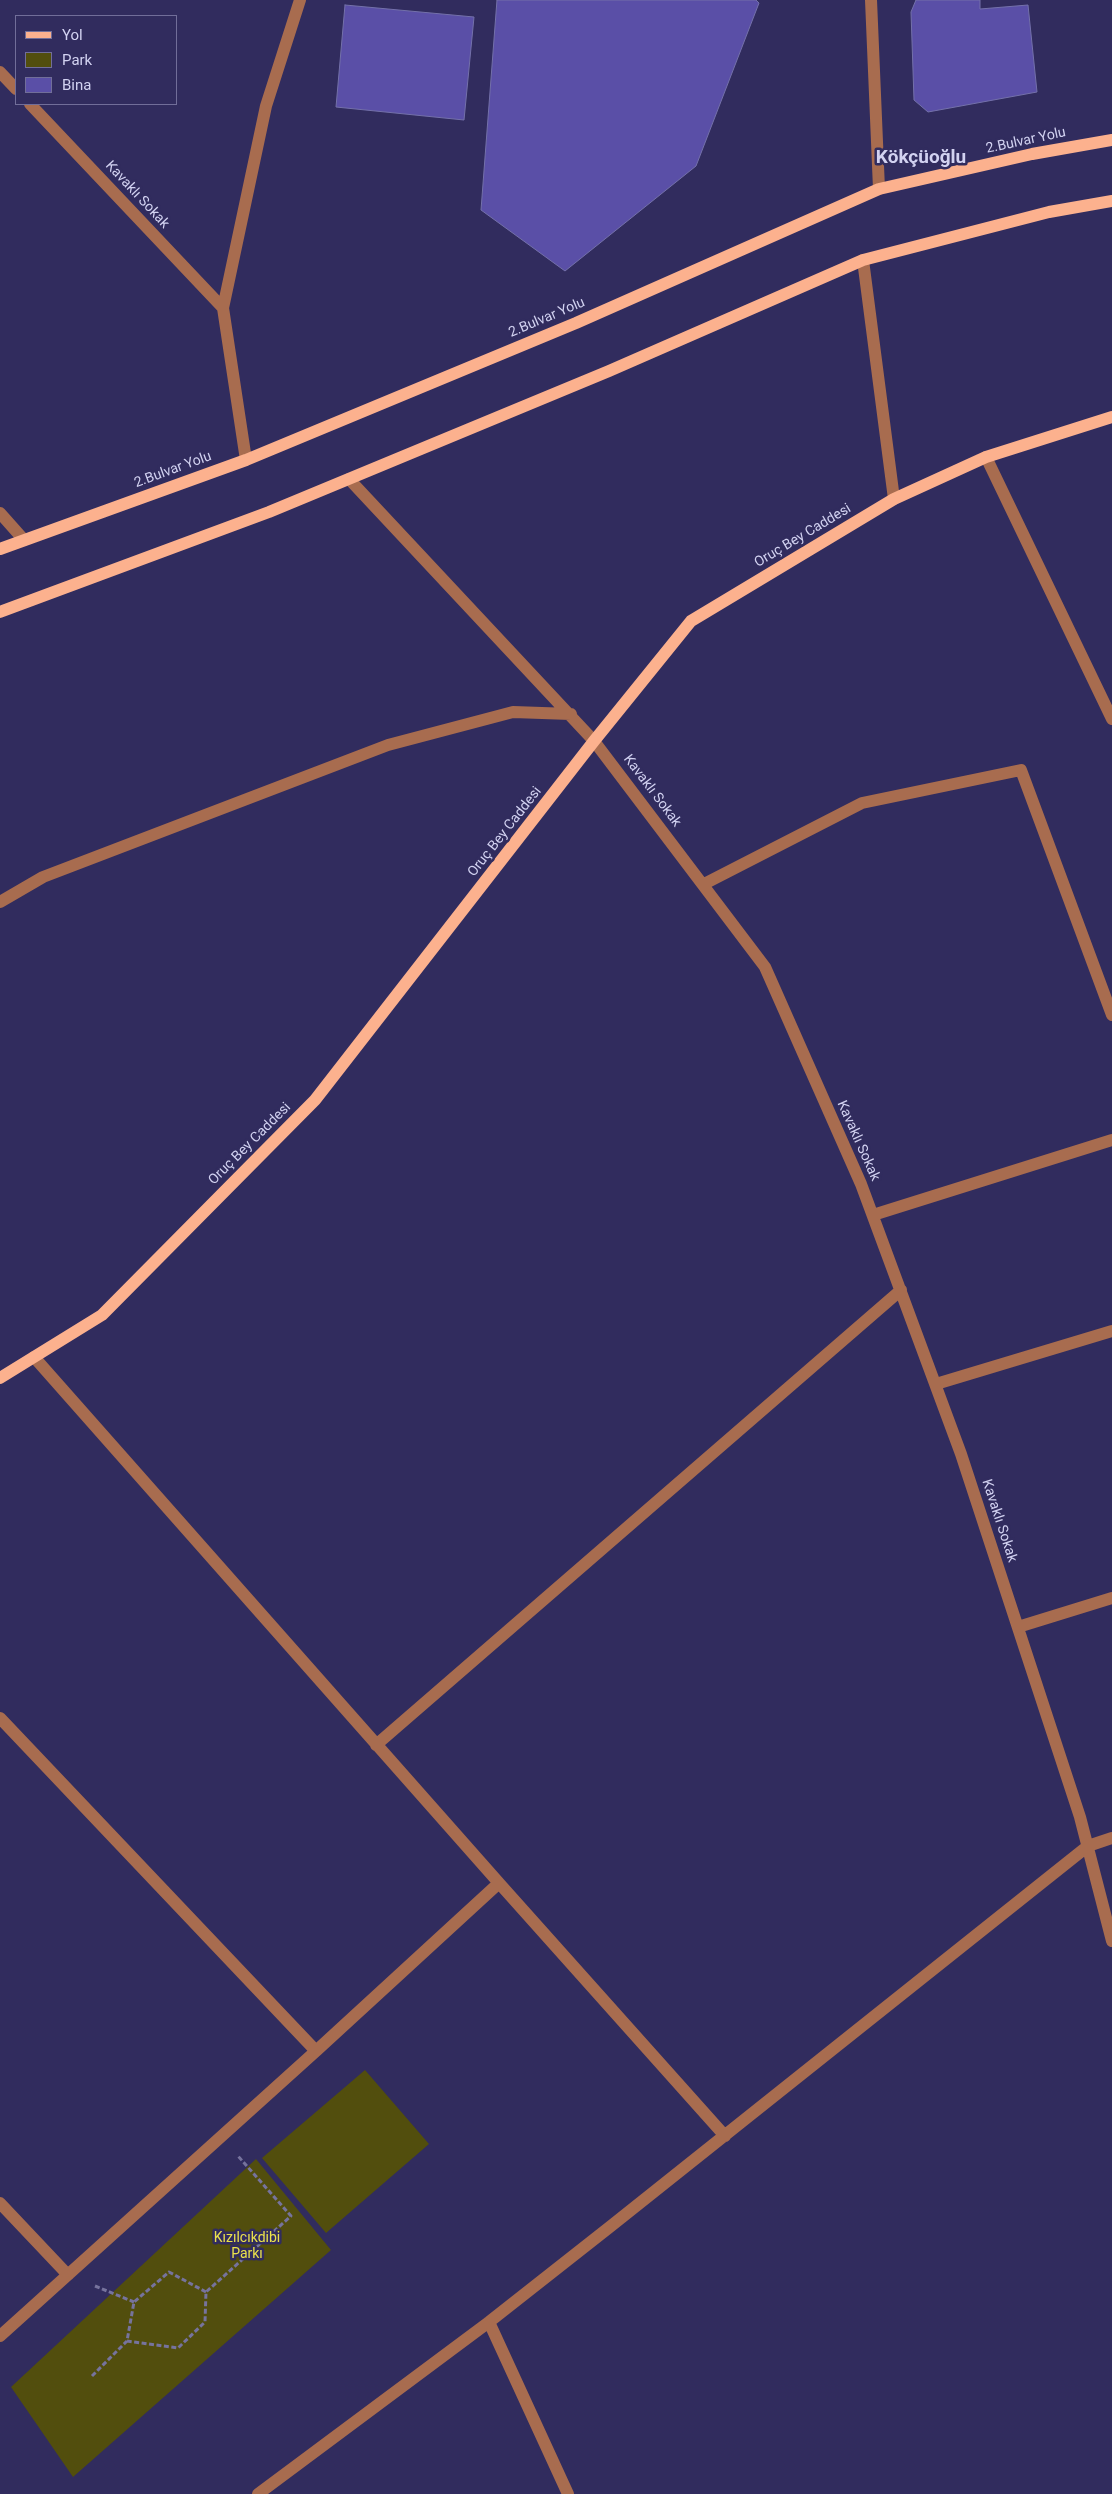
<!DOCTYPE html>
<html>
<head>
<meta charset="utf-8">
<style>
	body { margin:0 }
	#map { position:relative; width:1112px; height:2494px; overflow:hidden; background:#312c5e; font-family:Roboto,sans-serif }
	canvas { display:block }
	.legend { position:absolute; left:15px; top:15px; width:162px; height:90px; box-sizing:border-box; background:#312c5e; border:1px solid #716e99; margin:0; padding:6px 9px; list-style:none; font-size:15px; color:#d2d2f1 }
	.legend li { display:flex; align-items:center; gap:10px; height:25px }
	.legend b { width:25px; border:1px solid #716e99 }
</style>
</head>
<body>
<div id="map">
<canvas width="1112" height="2494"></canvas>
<ul class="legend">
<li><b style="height:6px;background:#fcb18e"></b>Yol</li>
<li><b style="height:14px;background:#524e0d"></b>Park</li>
<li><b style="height:14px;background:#5a4fa7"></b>Bina</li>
</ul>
</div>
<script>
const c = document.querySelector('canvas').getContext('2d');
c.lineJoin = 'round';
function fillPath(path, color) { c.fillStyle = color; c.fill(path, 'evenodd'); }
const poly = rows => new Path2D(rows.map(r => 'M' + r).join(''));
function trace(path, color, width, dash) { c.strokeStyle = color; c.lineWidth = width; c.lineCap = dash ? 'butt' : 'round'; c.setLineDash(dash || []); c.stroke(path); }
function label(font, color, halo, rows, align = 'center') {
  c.font = font + ' Roboto,sans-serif'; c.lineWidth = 5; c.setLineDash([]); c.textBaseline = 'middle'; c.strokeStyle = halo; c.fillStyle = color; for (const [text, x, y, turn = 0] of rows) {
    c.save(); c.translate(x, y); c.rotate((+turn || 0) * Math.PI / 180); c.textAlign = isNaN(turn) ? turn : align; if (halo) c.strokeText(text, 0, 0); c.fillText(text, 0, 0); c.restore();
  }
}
fillPath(poly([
	[365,2070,429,2144,326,2233,262,2158],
	[256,2159,331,2250,73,2477,11,2387]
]), '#524e0d');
const building = poly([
	[497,0,756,0,759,3,696,166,565,271,481,210,497,0],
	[916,0,980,0,980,9,1028,5,1037,92,928,112,914,100,911,12,916,0],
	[345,5,474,17,464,120,336,107,345,5]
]);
fillPath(building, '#5a4fa7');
trace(building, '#7471aa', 1);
trace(poly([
	[95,2286,134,2302],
	[206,2292,169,2272,134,2302,127,2341,178,2348,205,2322,206,2292,291,2216,238,2156],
	[92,2376,127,2341]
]), '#76739d', 3, [5, 2.5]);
trace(poly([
	[871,0,879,189],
	[0,72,16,89],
	[30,104,223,308],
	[863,260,894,499],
	[986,457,1112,719],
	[246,460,223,308,266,106,300,0],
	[349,479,594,741,765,967,861,1184,961,1454,1080,1817,1112,1941],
	[0,513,24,540],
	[704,884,862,803,1021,770,1112,1015],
	[0,902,43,877,388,745,513,712,571,714],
	[873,1215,1112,1140],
	[34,1357,499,1883,316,2051],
	[936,1384,1112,1331],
	[1018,1627,1112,1598],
	[0,1718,316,2051,0,2336],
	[376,1745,901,1290],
	[499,1883,725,2136],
	[0,2203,68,2275],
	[489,2322,568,2494],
	[258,2494,489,2322,611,2226,1088,1846,1112,1838]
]), '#a86c4f', 12);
trace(poly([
	[0,549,246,460,576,323,879,189,1032,154,1112,140],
	[0,612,269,512,609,371,863,260,1049,212,1112,201],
	[0,1378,102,1315,315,1100,594,741,691,621,894,499,986,457,1112,417]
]), '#fcb18e', 12);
label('14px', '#d2d2f1', '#312c5e', [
	["2.Bulvar Yolu",1026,141,-12],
	["Kavaklı Sokak",137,195,47],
	["2.Bulvar Yolu",547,318,-23],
	["2.Bulvar Yolu",173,470,-20],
	["Oruç Bey Caddesi",803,536,-31],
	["Kavaklı Sokak",652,791,53],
	["Oruç Bey Caddesi",505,832,-52],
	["Kavaklı Sokak",858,1141,66],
	["Oruç Bey Caddesi",250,1144,-45],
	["Kavaklı Sokak",999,1521,72]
]);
label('14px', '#ebe24b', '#312c5e', [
	["Kızılcıkdibi",247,2238],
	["Parkı",247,2254]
]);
label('bold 19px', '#d2d2f1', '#312c5e', [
	["Kökçüoğlu",921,158]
]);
</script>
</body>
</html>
